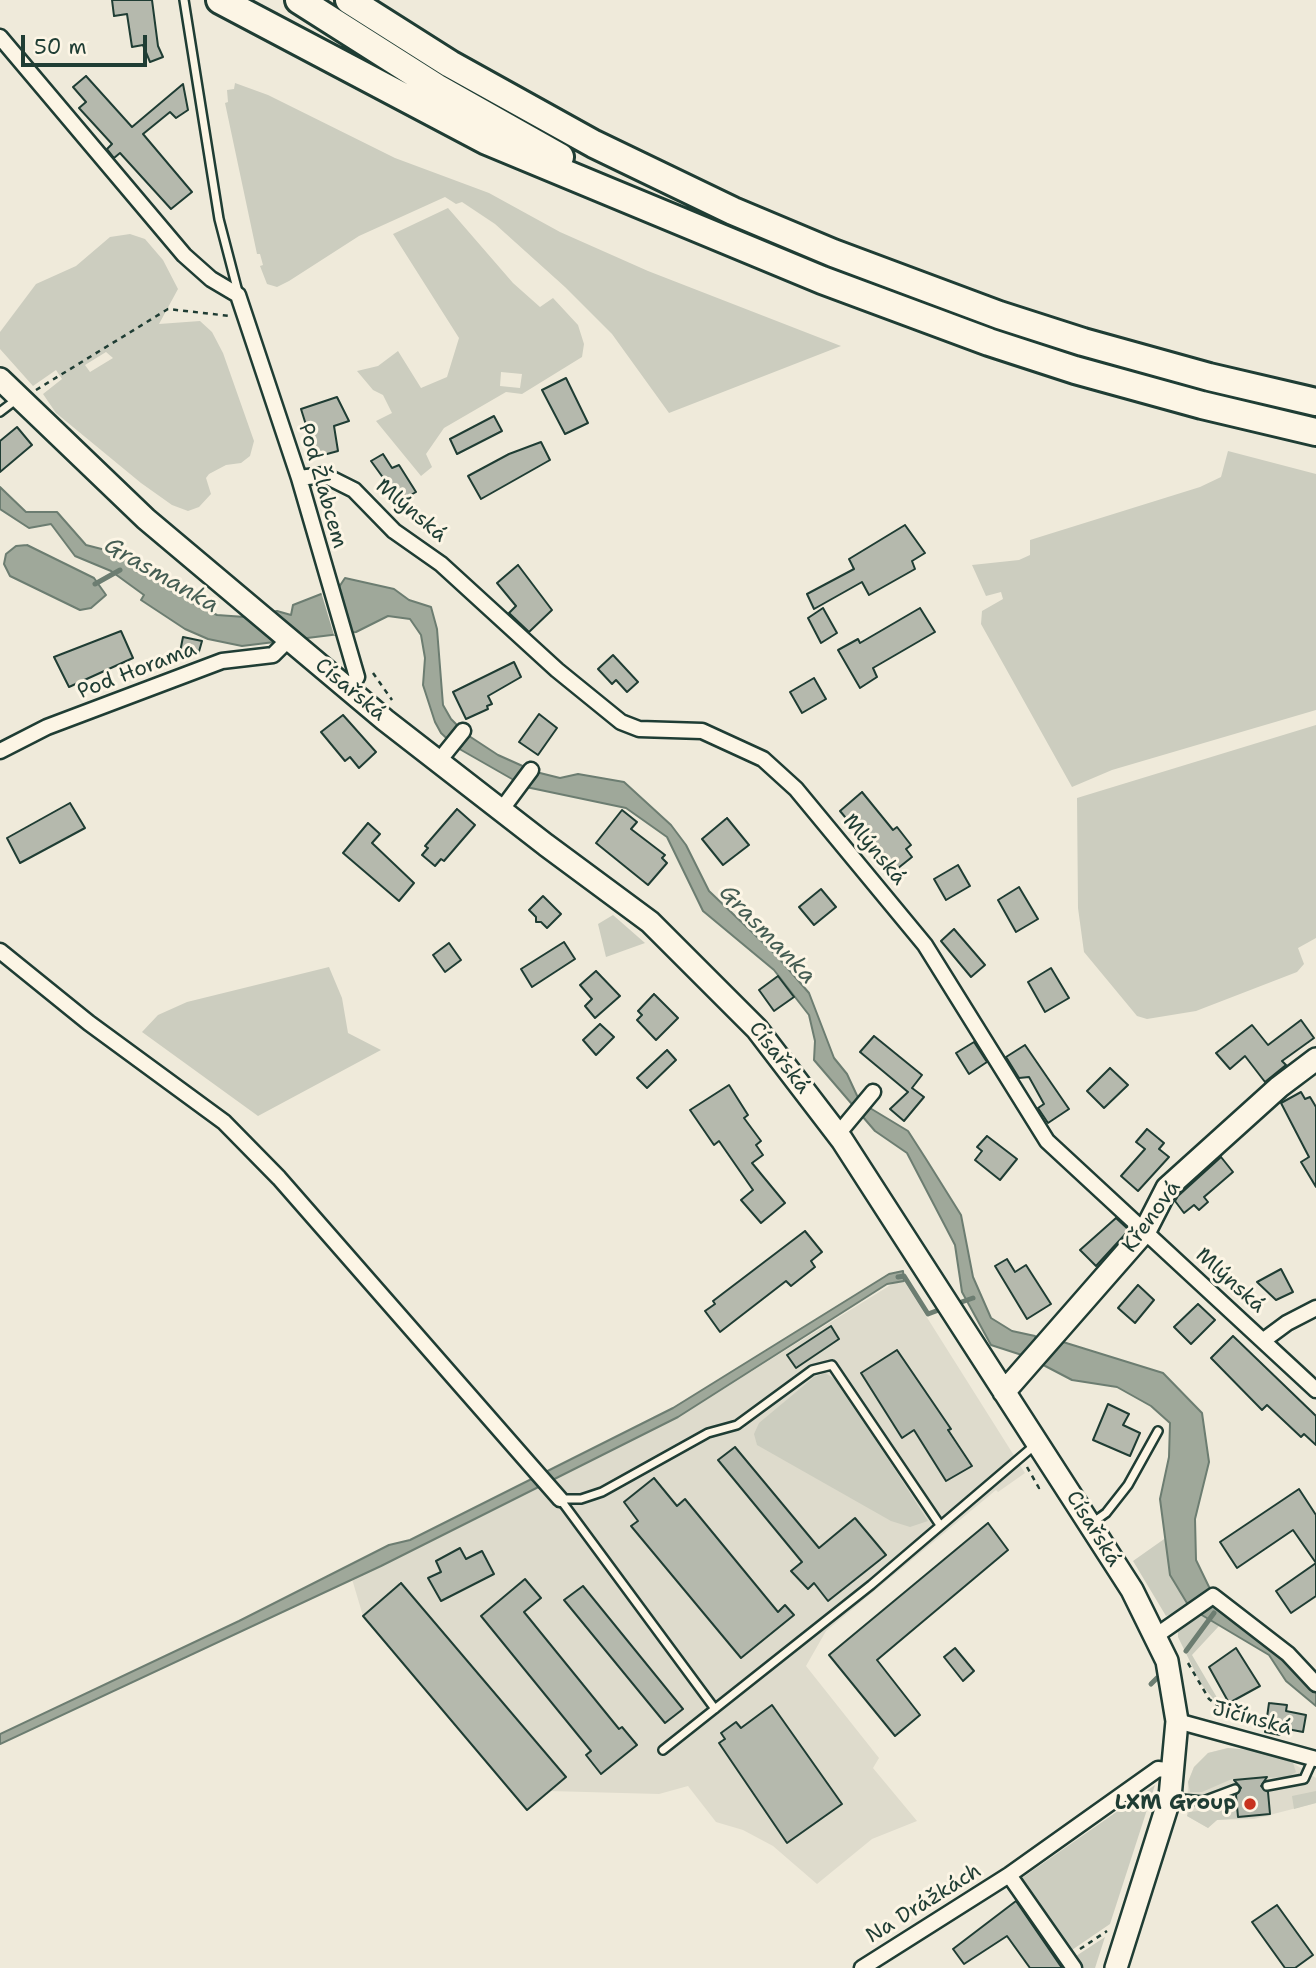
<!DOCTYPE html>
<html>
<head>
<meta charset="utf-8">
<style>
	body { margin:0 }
	#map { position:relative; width:1316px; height:1968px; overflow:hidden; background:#efeada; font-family:"Shantell Sans",sans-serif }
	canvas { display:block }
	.scale { position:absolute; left:21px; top:35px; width:126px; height:32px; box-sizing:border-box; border:4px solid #1f3d34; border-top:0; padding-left:9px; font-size:21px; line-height:24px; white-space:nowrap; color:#1f3d34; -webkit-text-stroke:5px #fcf5e5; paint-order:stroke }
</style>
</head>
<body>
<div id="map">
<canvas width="1316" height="1968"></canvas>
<div class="scale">50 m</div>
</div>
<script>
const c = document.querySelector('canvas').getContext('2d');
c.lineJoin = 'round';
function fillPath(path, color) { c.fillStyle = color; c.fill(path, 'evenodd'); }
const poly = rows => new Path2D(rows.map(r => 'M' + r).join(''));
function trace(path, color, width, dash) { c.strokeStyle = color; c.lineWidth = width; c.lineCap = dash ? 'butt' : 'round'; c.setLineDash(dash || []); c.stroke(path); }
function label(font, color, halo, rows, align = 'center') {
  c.font = font + ' "Shantell Sans",sans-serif'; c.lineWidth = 6; c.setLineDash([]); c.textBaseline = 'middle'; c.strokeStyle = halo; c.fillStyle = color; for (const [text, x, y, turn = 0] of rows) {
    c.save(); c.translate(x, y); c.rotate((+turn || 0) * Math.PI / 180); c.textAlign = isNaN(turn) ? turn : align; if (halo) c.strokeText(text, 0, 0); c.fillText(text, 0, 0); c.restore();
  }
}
fillPath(poly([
	[897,1281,904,1281,1025,1473,998,1492,996,1490,826,1631,806,1666,879,1758,873,1768,917,1821,872,1839,817,1884,773,1846,743,1830,716,1822,688,1786,659,1794,549,1791,527,1810,363,1616,352,1579,678,1417],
	[1228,1748,1260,1751,1293,1763,1316,1778,1316,1803,1254,1819,1217,1820,1208,1828,1187,1816,1188,1782,1194,1767,1208,1753]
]), '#dedbcc');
fillPath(poly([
	[235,83,268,95,395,158,489,193,560,232,648,271,841,346,669,413,612,334,565,287,495,224,462,202,456,204,445,197,359,236,289,281,277,287,267,284,260,266,263,265,260,254,257,254,225,103,228,102,227,90,234,89],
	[448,208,513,283,540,307,553,298,578,325,584,344,582,357,522,394,506,392,444,428,426,454,432,467,421,476,376,421,392,413,383,395,373,390,357,371,378,366,398,351,421,388,447,377,459,338,393,234],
	[501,372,522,374,520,388,500,386],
	[130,234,145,239,163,260,178,289,159,324,200,321,212,332,223,353,254,441,250,456,241,463,226,465,209,474,206,478,211,494,199,507,188,511,172,505,141,483,56,413,43,394,62,379,56,370,33,386,0,349,0,332,36,284,76,266,110,237],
	[106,352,113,358,90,372,85,365],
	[1228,451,1316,474,1316,710,1112,770,1072,787,981,624,982,611,1003,599,1001,592,986,596,972,565,1019,560,1030,555,1030,540,1200,487,1221,477],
	[1316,725,1316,938,1298,948,1304,964,1297,972,1196,1011,1147,1019,1137,1016,1084,952,1078,908,1077,798],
	[613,915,645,943,606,957,598,924],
	[329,967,342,998,348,1033,381,1050,258,1116,142,1032,158,1015,187,1002],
	[825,1373,837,1380,928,1521,910,1527,891,1521,757,1445,754,1434,759,1423,814,1377],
	[1167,1537,1170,1576,1190,1608,1166,1616,1133,1561],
	[1201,1612,1219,1626,1192,1655,1219,1701,1216,1702,1201,1684,1178,1637,1178,1631],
	[1228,1748,1260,1751,1281,1758,1293,1763,1296,1772,1288,1777,1232,1779,1202,1792,1190,1792,1188,1782,1194,1767,1208,1753],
	[1155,1785,1110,1924,1069,1952,1019,1880],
	[1316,1791,1316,1803,1294,1809,1292,1796],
	[1236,1798,1238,1817,1271,1816,1217,1820,1208,1828,1187,1816,1189,1812,1207,1810],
	[1105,1937,1095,1968,1081,1968,1073,1958]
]), '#cccdbf');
const water = poly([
	[0,487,26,512,57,512,86,545,121,554,155,580,158,577,193,603,217,615,245,617,277,611,291,615,293,605,339,587,345,578,394,589,409,600,431,607,437,629,443,705,451,719,466,734,498,755,536,772,560,778,578,774,624,782,671,825,686,845,709,891,777,956,809,993,834,1058,847,1074,860,1102,908,1131,926,1159,961,1215,973,1277,991,1318,1012,1331,1035,1336,1035,1348,1053,1351,1063,1342,1163,1373,1202,1413,1209,1462,1195,1519,1196,1560,1211,1591,1285,1658,1316,1691,1316,1706,1286,1681,1269,1655,1190,1608,1170,1575,1160,1499,1169,1457,1170,1423,1151,1406,1117,1387,1072,1380,1028,1357,991,1345,962,1292,955,1245,907,1153,875,1131,814,1060,815,1041,809,1015,774,970,703,911,667,837,626,808,526,787,456,747,441,733,435,722,423,685,425,658,421,635,410,619,388,616,356,632,242,646,208,639,185,629,141,600,144,595,111,571,75,556,51,524,29,528,0,509,0,487],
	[27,545,94,578,106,595,91,608,80,610,10,576,4,564,6,554,16,546,27,545],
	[903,1271,904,1281,887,1284,678,1417,381,1566,0,1744,0,1734,239,1621,389,1545,410,1540,673,1408,889,1274,903,1271]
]);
fillPath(water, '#9fa89a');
trace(water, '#6c7d71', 2);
fillPath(poly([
	[339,587,352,630,334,635,321,592]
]), '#efeada');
trace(poly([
	[95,584,120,570],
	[898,1277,904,1276,928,1314,944,1308],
	[953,1305,973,1298],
	[1186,1651,1214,1613],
	[1151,1684,1157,1678]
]), '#6c7d71', 5);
const building = poly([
	[112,0,152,0,158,46,163,57,150,62,143,45,132,47,127,14,114,16,112,0],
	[86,76,132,127,183,84,188,110,176,118,170,112,143,134,192,192,171,209,120,153,114,158,107,149,112,144,79,108,86,102,73,87,86,76],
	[566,378,588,423,565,434,542,390,566,378],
	[337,397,349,421,334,426,338,451,316,457,301,409,337,397],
	[494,416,502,431,457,454,450,439,494,416],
	[17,427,32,445,0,472,0,441,17,427],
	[541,442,550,460,481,499,468,476,509,454,541,442],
	[383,454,392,468,399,465,416,492,400,501,371,461,383,454],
	[905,525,925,553,912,561,915,569,869,595,862,582,814,609,807,594,854,569,849,559,905,525],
	[518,565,552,610,529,632,509,613,516,606,497,583,518,565],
	[823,608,837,633,821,643,808,618,823,608],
	[920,608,935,632,873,668,877,677,860,688,838,650,858,639,860,643,920,608],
	[121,631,133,658,69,687,54,657,121,631],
	[183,637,202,641,198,655,180,652,183,637],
	[613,655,638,682,627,692,616,680,612,684,598,669,613,655],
	[514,662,521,677,488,696,492,704,487,706,488,709,466,719,453,692,514,662],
	[814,678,826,699,802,713,790,692,814,678],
	[539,714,557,728,538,755,519,742,539,714],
	[343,715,376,752,359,768,350,757,345,761,321,732,343,715],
	[862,792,893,830,897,827,911,845,906,849,912,857,892,873,840,811,862,792],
	[70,803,85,828,20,863,7,838,70,803],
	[457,809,475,825,444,861,441,859,435,866,422,855,428,848,425,846,457,809],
	[622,810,637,822,631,829,665,855,662,858,667,863,648,885,596,843,622,810],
	[727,818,749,845,723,865,702,839,727,818],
	[368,823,380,834,372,843,414,883,399,901,343,853,368,823],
	[958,865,970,886,946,900,934,879,958,865],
	[1019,887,1038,919,1016,932,998,900,1019,887],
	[821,889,836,907,814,925,799,907,821,889],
	[543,896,561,914,547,928,541,922,536,922,536,917,529,910,543,896],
	[954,929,985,965,971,977,941,941,954,929],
	[564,942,575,959,532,987,521,969,564,942],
	[449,943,461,960,445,972,433,955,449,943],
	[1051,968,1069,998,1045,1012,1028,982,1051,968],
	[596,971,620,996,595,1018,585,1006,592,999,580,985,596,971],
	[778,976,794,997,774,1011,759,990,778,976],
	[654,994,678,1018,656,1040,637,1020,642,1015,638,1011,654,994],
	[1301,1020,1314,1038,1282,1061,1286,1065,1265,1082,1245,1056,1230,1069,1216,1053,1252,1025,1268,1045,1301,1020],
	[600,1024,614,1037,596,1055,583,1040,600,1024],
	[874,1036,922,1075,912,1088,924,1097,904,1121,890,1109,908,1092,860,1052,874,1036],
	[974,1042,987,1062,969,1074,956,1053,974,1042],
	[1025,1045,1069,1109,1048,1123,1038,1108,1044,1104,1029,1077,1019,1078,1006,1057,1025,1045],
	[667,1050,676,1060,647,1088,637,1078,667,1050],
	[1110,1068,1128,1085,1104,1108,1087,1091,1110,1068],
	[729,1085,748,1115,744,1118,761,1141,756,1145,763,1155,752,1163,785,1203,761,1223,741,1200,753,1190,719,1141,714,1145,690,1110,729,1085],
	[1301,1092,1305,1099,1310,1097,1316,1107,1316,1187,1301,1162,1309,1157,1281,1103,1301,1092],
	[1147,1129,1164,1143,1159,1149,1169,1157,1138,1191,1121,1176,1145,1149,1136,1142,1147,1129],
	[987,1136,1017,1159,1000,1180,975,1160,982,1151,977,1147,987,1136],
	[1221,1157,1233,1172,1204,1197,1208,1202,1199,1210,1194,1205,1184,1213,1175,1201,1178,1196,1221,1157],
	[1116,1218,1129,1230,1096,1266,1080,1250,1116,1218],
	[805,1231,822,1252,811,1261,815,1267,791,1286,786,1281,720,1332,705,1311,715,1304,713,1301,805,1231],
	[1007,1259,1015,1272,1026,1265,1051,1304,1027,1319,995,1266,1007,1259],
	[1281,1269,1293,1292,1276,1300,1257,1282,1281,1269],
	[1138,1285,1154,1300,1135,1323,1118,1308,1138,1285],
	[1198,1304,1215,1320,1191,1344,1174,1327,1198,1304],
	[831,1326,839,1339,796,1368,787,1355,831,1326],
	[1233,1336,1316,1416,1316,1445,1304,1434,1301,1437,1267,1405,1262,1410,1211,1358,1233,1336],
	[897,1350,951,1429,948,1430,972,1466,946,1481,914,1430,902,1438,861,1373,897,1350],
	[1108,1404,1129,1414,1123,1425,1140,1433,1130,1456,1093,1440,1108,1404],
	[735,1447,819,1548,855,1518,886,1555,828,1601,814,1583,808,1589,791,1571,802,1562,718,1460,735,1447],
	[654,1478,677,1506,685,1499,778,1612,785,1605,794,1615,741,1658,631,1526,638,1521,624,1502,654,1478],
	[1299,1489,1316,1515,1316,1563,1293,1530,1237,1568,1220,1542,1299,1489],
	[988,1523,1008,1550,877,1660,920,1715,895,1736,829,1655,988,1523],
	[460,1548,466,1559,482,1551,494,1574,441,1601,428,1578,441,1572,436,1561,460,1548],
	[1316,1563,1316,1596,1291,1613,1276,1591,1316,1563],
	[525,1579,541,1598,524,1612,619,1729,622,1727,637,1745,601,1774,586,1755,591,1751,481,1616,525,1579],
	[401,1583,566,1777,527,1810,363,1616,401,1583],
	[583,1586,683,1709,665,1723,564,1600,583,1586],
	[955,1648,974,1671,963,1681,944,1657,955,1648],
	[1236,1648,1260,1686,1229,1703,1209,1667,1236,1648],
	[1269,1703,1287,1705,1286,1711,1306,1715,1303,1732,1282,1728,1280,1735,1265,1732,1269,1703],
	[772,1705,842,1804,787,1843,719,1743,725,1739,721,1733,736,1722,741,1728,772,1705],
	[1267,1777,1261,1786,1268,1792,1270,1814,1238,1817,1236,1795,1241,1788,1234,1780,1267,1777],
	[1016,1901,1062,1968,1030,1968,1007,1936,964,1964,953,1949,1016,1901],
	[1277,1905,1313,1955,1295,1968,1285,1968,1252,1922,1277,1905]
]);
fillPath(building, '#b5b9ad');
trace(building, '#1f3d34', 2);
const lane = poly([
	[184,0,219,219,238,292],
	[0,412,17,399],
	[560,1499,581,1499,602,1492,708,1433,737,1425,812,1370,832,1365,940,1525],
	[560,1499,715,1709],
	[1092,1523,1106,1513,1128,1485,1158,1431],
	[663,1750,871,1585,1035,1445],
	[1267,1786,1304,1779,1313,1759],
	[1172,1798,1203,1801,1235,1789]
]);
const street = poly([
	[0,37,184,255,211,279,238,295,299,478,357,677,348,689],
	[299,478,324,475,354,490,394,531,441,564,557,670,621,722,639,729,702,731,763,759,796,789,925,945,1047,1141,1316,1390],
	[0,751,47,727,222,661,273,655,289,639],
	[438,762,463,731],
	[502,809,531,770],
	[0,951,89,1023,224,1122,279,1178,560,1499],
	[838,1134,873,1092],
	[1264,1340,1287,1323,1316,1308],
	[1157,1635,1213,1596,1288,1654,1316,1684],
	[1177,1721,1316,1759],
	[1009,1875,1074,1968],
	[862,1968,1009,1875,1158,1769,1175,1771]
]);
const secondary = poly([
	[0,379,146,519,385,720,546,845,650,922,757,1029,842,1140,1132,1590,1167,1661,1177,1721,1170,1797,1116,1968],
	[1004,1392,1145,1231,1167,1188,1279,1087,1316,1059]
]);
const highway = poly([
	[220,0,487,141,822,280,989,342,1075,370,1202,405,1316,432],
	[299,0,436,87,560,157],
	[349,0,450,64,594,144,733,211,833,253,999,315,1083,342,1209,377,1316,402]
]);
trace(lane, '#1f3d34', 12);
trace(street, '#1f3d34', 19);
trace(secondary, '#1f3d34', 26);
trace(highway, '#1f3d34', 32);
trace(poly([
	[36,390,168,309,230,316],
	[373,673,392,700],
	[1027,1467,1039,1488,1043,1485],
	[1188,1663,1209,1699,1238,1720],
	[1080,1949,1107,1931]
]), '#1f3d34', 2.5, [5, 5]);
trace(lane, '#fcf5e5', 7);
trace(street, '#fcf5e5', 14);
trace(secondary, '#fcf5e5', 21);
trace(highway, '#fcf5e5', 26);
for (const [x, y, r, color] of [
	[1250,1804,7,"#c8321e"]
]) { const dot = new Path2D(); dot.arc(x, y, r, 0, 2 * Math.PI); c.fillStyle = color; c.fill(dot); trace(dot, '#fcf5e5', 2.5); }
label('21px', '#1f3d34', '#fcf5e5', [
	["Pod Žlabcem",322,486,74],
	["Mlýnská",411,511,40],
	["Pod Horama",137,671,-21],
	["Císařská",350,690,40],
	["Mlýnská",874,850,50],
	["Císařská",779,1058,52],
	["Křenová",1152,1217,-54],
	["Mlýnská",1230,1281,42],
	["Císařská",1093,1529,58],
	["Jičínská",1252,1719,15],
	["Na Drážkách",924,1904,-32]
]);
label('bold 21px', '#1f3d34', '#fcf5e5', [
	["LXM Group",1236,1804]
], 'right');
label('italic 23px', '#455d53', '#fcf5e5', [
	["Grasmanka",161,576,30],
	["Grasmanka",767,935,46]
]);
</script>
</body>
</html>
